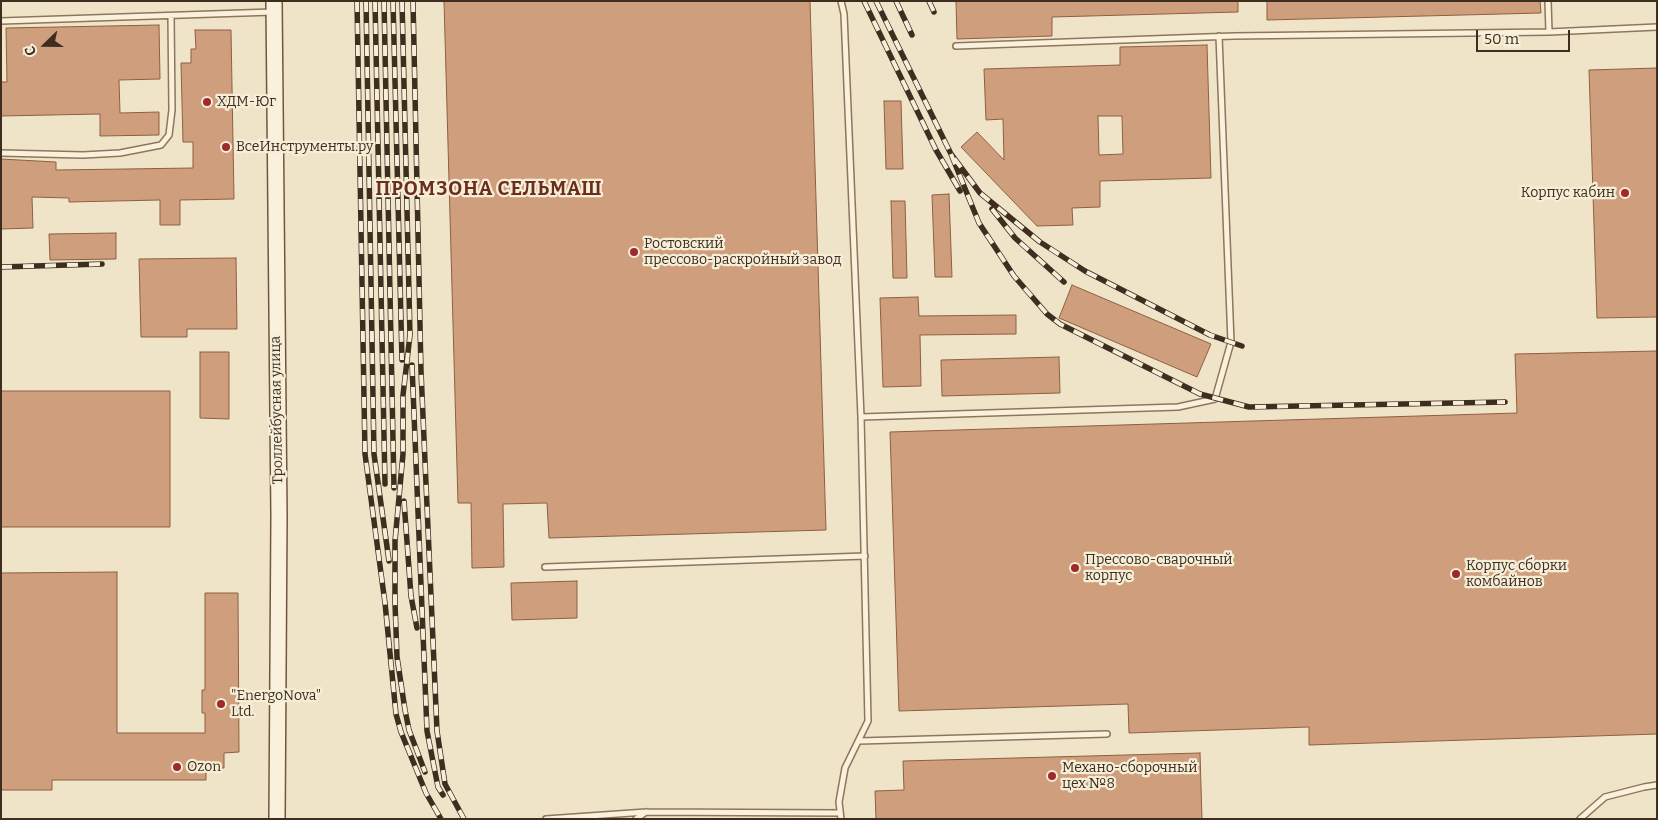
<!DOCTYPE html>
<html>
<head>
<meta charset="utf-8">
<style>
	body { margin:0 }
	#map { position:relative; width:1658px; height:820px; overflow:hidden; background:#f0e4c8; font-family:Bitter,serif }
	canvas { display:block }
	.frame { position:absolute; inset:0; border:2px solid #3d2e20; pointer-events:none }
	.north { position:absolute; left:20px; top:20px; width:50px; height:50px; -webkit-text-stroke:4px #f7eed8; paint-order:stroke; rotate:248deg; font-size:14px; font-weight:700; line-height:20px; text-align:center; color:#3d2e20 }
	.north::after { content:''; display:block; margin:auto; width:18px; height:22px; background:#3d2e20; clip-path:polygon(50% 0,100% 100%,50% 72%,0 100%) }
	.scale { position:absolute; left:1476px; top:30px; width:94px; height:22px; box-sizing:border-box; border:2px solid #3d2e20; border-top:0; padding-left:6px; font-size:15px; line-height:18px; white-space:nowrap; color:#3d2e20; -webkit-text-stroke:4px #f7eed8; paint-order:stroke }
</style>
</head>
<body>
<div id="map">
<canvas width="1658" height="820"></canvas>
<div class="frame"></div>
<div class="north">С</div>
<div class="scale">50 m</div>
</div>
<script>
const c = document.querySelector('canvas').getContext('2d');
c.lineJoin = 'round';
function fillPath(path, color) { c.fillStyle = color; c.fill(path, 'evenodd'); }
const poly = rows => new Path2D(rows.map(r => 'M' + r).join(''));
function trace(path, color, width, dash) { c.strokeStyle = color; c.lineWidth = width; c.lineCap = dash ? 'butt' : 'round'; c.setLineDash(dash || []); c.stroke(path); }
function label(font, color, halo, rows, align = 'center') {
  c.font = font + ' Bitter,serif'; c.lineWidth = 4.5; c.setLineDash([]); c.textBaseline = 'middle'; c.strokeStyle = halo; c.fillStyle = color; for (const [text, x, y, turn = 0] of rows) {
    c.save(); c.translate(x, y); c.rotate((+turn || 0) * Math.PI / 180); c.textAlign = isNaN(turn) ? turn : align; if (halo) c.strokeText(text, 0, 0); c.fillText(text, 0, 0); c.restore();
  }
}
const building = poly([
	[444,1,810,1,826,530,549,538,547,503,503,504,504,567,472,568,471,503,458,503,444,1],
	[956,1,1238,1,1238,12,1052,17,1052,36,957,39,956,1],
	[1267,1,1540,1,1541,13,1267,20,1267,1],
	[159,25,160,79,119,80,120,113,159,112,159,135,100,136,100,114,1,116,1,82,7,82,6,28,159,25],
	[195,30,231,30,234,199,180,200,180,225,160,225,160,200,69,202,69,198,32,197,33,228,1,229,1,159,56,162,56,170,193,168,193,142,183,142,181,63,191,63,191,49,196,49,195,30],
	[1207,45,1211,178,1100,181,1100,207,1072,208,1073,225,1037,226,961,147,977,132,1004,160,1003,119,986,120,984,69,1120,65,1120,47,1207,45],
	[1098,116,1122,116,1123,154,1099,155,1098,116],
	[1657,68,1657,317,1597,318,1589,70,1657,68],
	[884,101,901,101,903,169,886,169,884,101],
	[949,194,952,277,935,277,932,195,949,194],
	[891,201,905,201,907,278,893,278,891,201],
	[116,233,116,259,50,260,49,234,116,233],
	[236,258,237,329,187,329,187,337,141,337,139,259,236,258],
	[1072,285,1211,344,1197,377,1059,318,1072,285],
	[918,297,919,316,1016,315,1016,334,920,335,921,386,883,387,880,298,918,297],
	[1657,351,1657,734,1309,745,1309,727,1129,733,1128,704,899,711,890,432,1517,413,1515,354,1657,351],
	[200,352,229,352,229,419,200,418,200,352],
	[1059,357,1060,393,942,396,941,360,1059,357],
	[1,391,170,391,170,527,1,527,1,391],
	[117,572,117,733,205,733,205,713,202,713,202,690,205,690,205,593,238,593,239,752,224,753,224,768,206,768,206,780,52,780,52,790,1,790,1,573,117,572],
	[577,581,577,618,512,620,511,583,577,581],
	[1200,753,1202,819,876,819,875,791,904,790,903,761,1200,753]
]);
fillPath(building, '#cf9f7d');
trace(building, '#8d5f41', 1);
const lane = poly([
	[841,1,844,14,861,417],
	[1548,1,1549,32],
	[1,21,273,12],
	[956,46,1234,36,1549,32,1657,27],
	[1,153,83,155,120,153,161,145,169,135,172,110,171,16],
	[545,567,865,556],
	[859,741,1107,734],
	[546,819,646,812,840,813],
	[636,819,646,812],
	[841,819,839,802,845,768,868,721,861,417,1178,407,1215,399,1231,342,1219,36],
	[1580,819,1605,797,1644,787,1657,785]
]);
const secondary = poly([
	[274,1,279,517,277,819]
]);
trace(lane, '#8d765c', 8);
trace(secondary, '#6f573f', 18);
trace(lane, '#faf1dc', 5);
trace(secondary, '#faf1dc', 15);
const rail = poly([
	[357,1,365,454,385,603,396,714,401,732,426,793,441,819],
	[366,1,374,454,389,561],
	[375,1,385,484],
	[384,1,394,488],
	[393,1,402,360],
	[402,1,410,335,403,395,403,454,395,541,395,603,397,657,405,710,409,730,425,772],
	[413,1,421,371,437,731,445,784,464,819],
	[864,1,936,150,960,191],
	[876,1,951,154,980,193,1040,242,1085,271,1210,335,1242,346],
	[896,1,912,35],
	[929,1,934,12],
	[951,154,979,223,1014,276,1047,314,1060,324,1200,394,1249,407,1505,402],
	[992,209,1015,238,1064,282],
	[1,267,102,264],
	[412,365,427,731,438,787,443,795],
	[404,501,411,596,417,628]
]);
trace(rail, '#3d2e20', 5.5);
trace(rail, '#f7eed8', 4, [11]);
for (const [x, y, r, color] of [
	[207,102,5,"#9e2a2b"],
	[226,147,5,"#9e2a2b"],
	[1625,193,5,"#9e2a2b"],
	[634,252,5,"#9e2a2b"],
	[1075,568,5,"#9e2a2b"],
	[1456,574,5,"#9e2a2b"],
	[221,704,5,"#9e2a2b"],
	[177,767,5,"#9e2a2b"],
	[1052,776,5,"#9e2a2b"]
]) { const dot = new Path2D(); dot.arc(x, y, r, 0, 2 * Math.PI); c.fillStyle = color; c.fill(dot); trace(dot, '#f7eed8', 2); }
label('14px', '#3d2e20', '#f7eed8', [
	["ХДМ-Юг",217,102],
	["ВсеИнструменты.ру",236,147],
	["Корпус кабин",1615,193,"right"],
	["Ростовский",644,244],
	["прессово-раскройный завод",644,260],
	["Прессово-сварочный",1085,560],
	["корпус",1085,576],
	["Корпус сборки",1466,566],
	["комбайнов",1466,582],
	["\"EnergoNova\"",231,696],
	["Ltd.",231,712],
	["Ozon",187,767],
	["Механо-сборочный",1062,768],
	["цех №8",1062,784]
], 'left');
label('14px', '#3d2e20', '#f7eed8', [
	["Троллейбусная улица",277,410,-91]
]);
c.letterSpacing = '1px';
label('bold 19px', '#6b2e1e', '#f7eed8', [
	["ПРОМЗОНА СЕЛЬМАШ",489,190]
]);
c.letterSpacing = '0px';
</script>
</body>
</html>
